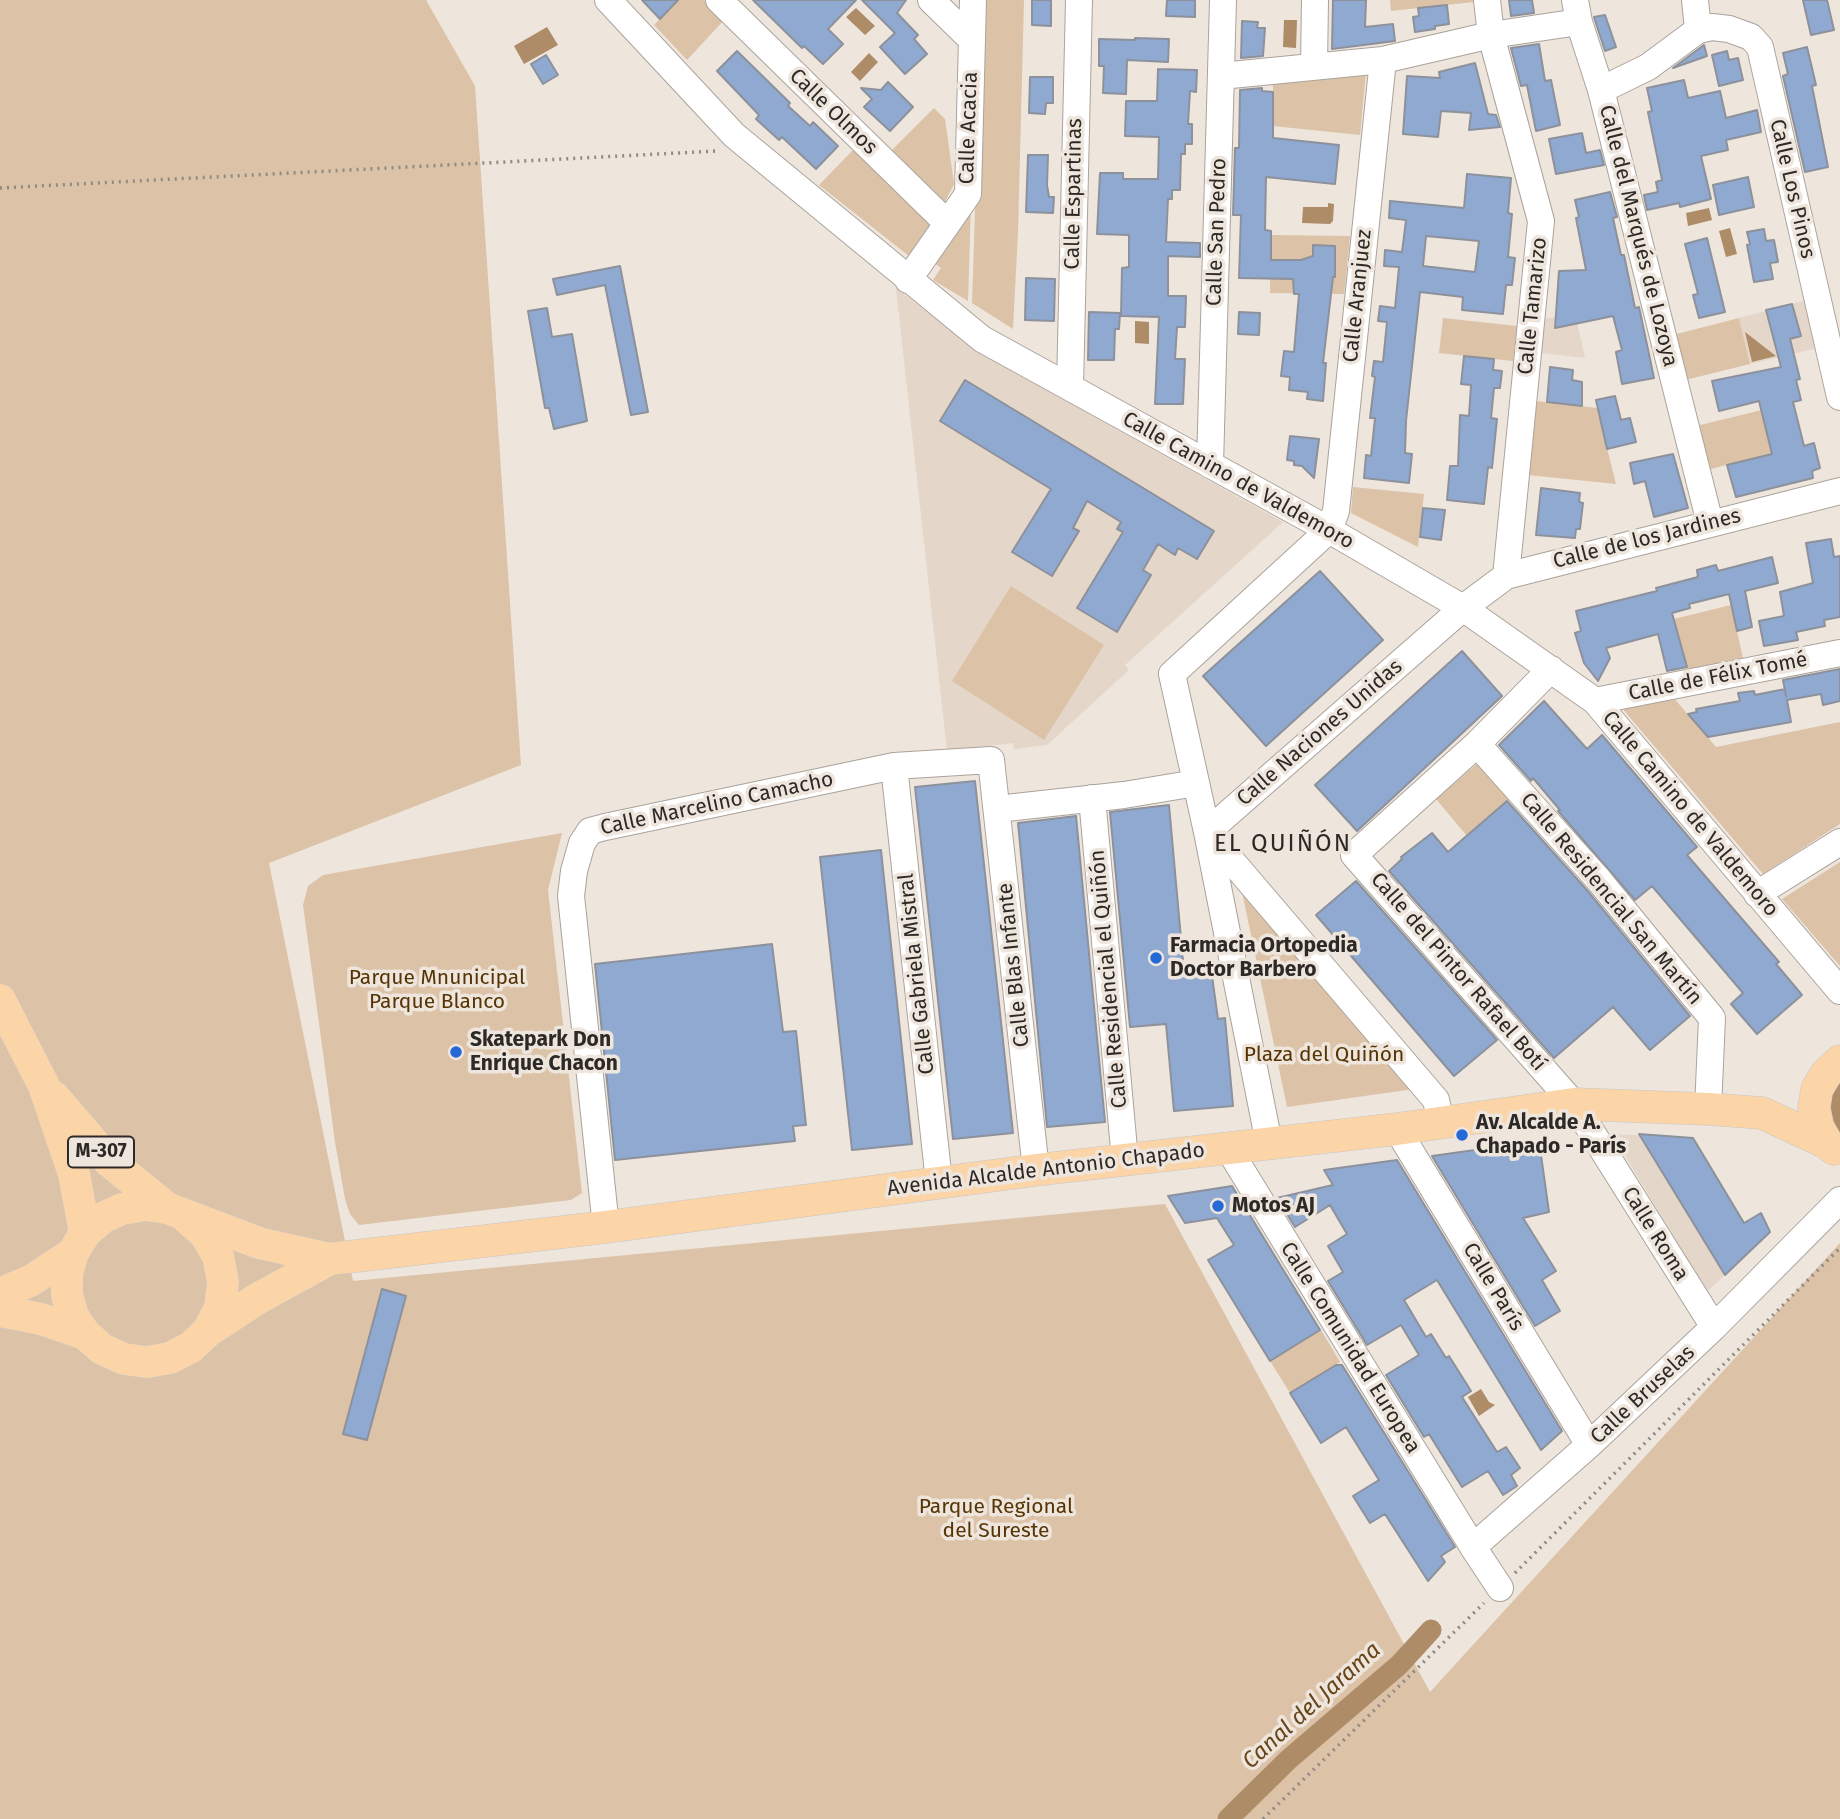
<!DOCTYPE html>
<html>
<head>
<meta charset="utf-8">
<style>
	body { margin:0 }
	canvas { display:block; background:#eee5dc }
</style>
</head>
<body>
<canvas width="1840" height="1819"></canvas>
<script>
const c = document.querySelector('canvas').getContext('2d');
c.lineJoin = 'round';
function fillPath(path, color) { c.fillStyle = color; c.fill(path, 'evenodd'); }
const poly = rows => new Path2D(rows.map(r => 'M' + r).join(''));
function trace(path, color, width, dash) { c.strokeStyle = color; c.lineWidth = width; c.lineCap = dash ? 'butt' : 'round'; c.setLineDash(dash || []); c.stroke(path); }
function label(font, color, halo, rows, align = 'center') {
  c.font = font + ' "Fira Sans",sans-serif'; c.lineWidth = 7; c.setLineDash([]); c.textBaseline = 'middle'; c.strokeStyle = halo; c.fillStyle = color; for (const [text, x, y, turn = 0] of rows) {
    c.save(); c.translate(x, y); c.rotate((+turn || 0) * Math.PI / 180); c.textAlign = isNaN(turn) ? turn : align; if (halo) c.strokeText(text, 0, 0); c.fillText(text, 0, 0); c.restore();
  }
}
fillPath(poly([
	[896,288,981,354,1283,522,1125,665,1129,670,1047,745,1014,749,1013,743,947,751],
	[1811,299,1822,347,1750,364,1739,318],
	[1575,313,1585,358,1541,353,1545,319],
	[1612,1134,1693,1138,1757,1244,1707,1292]
]), '#e4d6c8');
fillPath(poly([
	[0,0,426,0,475,86,521,765,269,863,353,1281,1165,1204,1430,1692,1840,1243,1840,1819,0,1819],
	[678,0,704,0,724,20,687,60,654,25],
	[982,0,1024,0,1018,232,1013,329,972,303],
	[1390,0,1474,0,1474,2,1391,11],
	[1366,72,1360,135,1273,126,1273,80],
	[934,108,945,119,954,184,945,202,892,150],
	[855,148,932,223,909,256,819,185],
	[971,203,968,301,933,280,941,268,933,262],
	[1271,235,1350,236,1344,294,1270,293],
	[1443,318,1517,326,1513,361,1439,353],
	[1739,318,1750,364,1681,381,1669,336],
	[1536,401,1597,408,1616,484,1528,475],
	[1762,410,1772,453,1703,471,1692,427],
	[1353,487,1424,494,1418,547,1351,513],
	[1011,586,1104,645,1044,740,952,681],
	[1731,605,1743,658,1687,669,1674,619],
	[1672,696,1716,747,1840,722,1840,824,1763,874,1621,707],
	[1478,763,1509,799,1467,836,1436,799],
	[562,833,548,890,582,1193,571,1200,359,1225,350,1214,345,1199,335,1142,303,905,308,886,323,875],
	[1840,862,1840,966,1782,899],
	[1241,887,1414,1089,1287,1107],
	[1321,1330,1340,1362,1290,1393,1270,1361]
]), '#dcc2a7');
fillPath(poly([
	[856,8,875,26,865,35,846,17],
	[1284,20,1297,20,1296,48,1283,47],
	[547,27,558,45,524,64,514,46],
	[869,53,878,62,860,81,851,72],
	[1328,203,1334,204,1333,221,1330,224,1302,223,1303,207,1328,207],
	[1709,208,1712,220,1688,226,1686,213],
	[1730,228,1737,254,1726,257,1719,231],
	[1135,321,1149,322,1149,344,1135,343],
	[1745,332,1776,356,1752,362],
	[1840,1078,1840,1138,1829,1121,1830,1093],
	[1481,1389,1489,1402,1495,1405,1479,1416,1468,1397]
]), '#ad8c67');
trace(poly([
	[1228,1819,1289,1759,1399,1665,1431,1630]
]), '#ad8c67', 21);
const building = poly([
	[642,0,678,0,660,19,642,0],
	[753,0,856,0,828,29,843,44,823,64,804,46,802,48,753,0],
	[862,0,906,0,897,13,918,35,914,39,927,54,905,74,880,47,895,33,862,0],
	[1032,0,1051,0,1051,26,1032,25,1032,0],
	[1167,0,1195,0,1195,17,1166,16,1167,0],
	[1333,0,1366,0,1365,27,1393,24,1395,41,1332,49,1333,0],
	[1509,0,1532,0,1534,13,1511,16,1509,0],
	[1803,0,1827,0,1834,30,1811,35,1803,0],
	[1447,5,1449,24,1435,26,1435,29,1415,32,1413,17,1419,16,1418,8,1447,5],
	[1605,15,1616,47,1605,51,1594,17,1605,15],
	[1242,21,1258,22,1257,28,1265,28,1263,56,1241,58,1242,21],
	[1135,38,1169,39,1168,62,1127,60,1126,94,1103,93,1104,66,1099,66,1099,39,1135,40,1135,38],
	[1539,44,1545,81,1551,80,1560,125,1536,131,1527,85,1521,86,1511,48,1539,44],
	[1704,45,1707,56,1673,68,1704,45],
	[1807,47,1816,85,1812,86,1828,167,1805,172,1783,76,1788,74,1783,53,1807,47],
	[737,51,790,103,788,106,810,126,813,122,838,146,816,169,782,137,779,140,756,119,759,115,717,71,737,51],
	[1727,51,1729,60,1738,58,1743,80,1719,86,1712,55,1727,51],
	[546,55,558,75,543,84,531,64,546,55],
	[1475,63,1488,114,1496,115,1500,127,1469,130,1471,113,1441,111,1438,137,1403,134,1407,76,1440,78,1439,72,1475,63],
	[1158,69,1197,70,1196,92,1190,91,1188,124,1192,124,1192,144,1185,144,1185,154,1181,154,1180,190,1172,190,1172,199,1168,199,1166,242,1200,243,1200,257,1168,256,1168,296,1186,296,1185,327,1177,327,1175,359,1185,359,1183,404,1155,404,1159,317,1121,316,1122,268,1129,267,1129,235,1097,234,1100,173,1123,173,1123,179,1158,179,1159,137,1125,136,1126,101,1157,101,1158,69],
	[1030,77,1053,77,1053,103,1046,103,1045,114,1029,113,1030,77],
	[1684,80,1688,98,1720,91,1726,118,1757,110,1761,132,1726,140,1728,150,1701,156,1711,199,1680,207,1679,203,1647,210,1644,195,1658,192,1656,182,1662,180,1648,112,1652,111,1647,88,1684,80],
	[888,82,913,107,890,131,864,107,872,99,861,88,881,90,888,82],
	[1262,88,1262,91,1273,92,1273,138,1339,145,1335,184,1266,177,1265,230,1271,231,1271,260,1301,260,1313,256,1313,245,1335,246,1335,277,1333,277,1323,363,1326,363,1323,401,1307,399,1308,392,1289,390,1290,377,1281,376,1284,351,1294,352,1299,294,1294,294,1293,279,1239,278,1241,215,1233,215,1235,148,1239,148,1240,90,1262,88],
	[1582,133,1586,153,1600,150,1604,165,1556,174,1549,139,1582,133],
	[1028,155,1048,155,1047,185,1049,197,1054,197,1053,213,1026,212,1028,155],
	[1467,174,1511,178,1508,213,1512,214,1508,257,1515,258,1512,285,1506,285,1503,314,1462,310,1463,297,1420,292,1406,421,1405,453,1412,454,1409,483,1364,478,1366,455,1371,456,1375,418,1370,418,1375,377,1372,376,1374,361,1383,362,1387,322,1378,321,1380,306,1395,308,1399,267,1384,266,1385,250,1402,252,1406,220,1389,218,1390,201,1464,208,1467,174],
	[1426,236,1479,241,1475,272,1423,266,1426,236],
	[1748,177,1754,207,1719,215,1713,185,1748,177],
	[1610,192,1617,217,1613,218,1621,255,1624,255,1635,308,1639,307,1654,378,1622,384,1616,352,1622,350,1613,316,1555,328,1559,271,1586,270,1576,218,1579,217,1575,200,1610,192],
	[1764,229,1766,241,1774,240,1778,262,1770,263,1773,279,1754,282,1747,245,1750,244,1747,232,1764,229],
	[1707,238,1725,312,1699,318,1693,295,1698,294,1685,244,1707,238],
	[620,266,648,412,631,415,605,285,557,295,553,279,620,266],
	[1026,278,1055,279,1054,321,1025,320,1026,278],
	[1792,304,1801,336,1790,339,1800,379,1796,380,1801,400,1793,402,1804,446,1814,443,1820,468,1812,471,1813,478,1736,497,1727,465,1772,454,1759,401,1719,411,1712,381,1781,367,1766,310,1792,304],
	[547,308,552,337,572,334,587,421,554,429,549,408,545,408,528,311,547,308],
	[1089,312,1120,313,1119,329,1115,329,1114,360,1088,360,1089,312],
	[1239,312,1260,313,1259,335,1238,334,1239,312],
	[1464,356,1494,359,1493,370,1502,371,1500,388,1494,388,1491,418,1497,419,1492,468,1488,467,1484,504,1447,500,1450,466,1458,466,1460,415,1469,416,1471,385,1461,384,1464,356],
	[1550,367,1573,370,1572,380,1582,382,1582,406,1547,402,1550,367],
	[965,380,1214,531,1197,559,1178,548,1175,555,1158,544,1143,570,1151,575,1117,632,1077,608,1123,532,1117,529,1121,522,1087,501,1073,528,1079,531,1052,576,1012,552,1051,489,940,421,965,380],
	[1615,396,1621,420,1630,418,1636,442,1607,449,1596,400,1615,396],
	[1290,436,1319,439,1314,478,1302,466,1294,465,1294,461,1287,460,1290,436],
	[1673,454,1688,508,1654,517,1645,481,1634,484,1630,463,1673,454],
	[1541,488,1580,493,1579,502,1583,503,1580,529,1576,529,1575,538,1536,535,1541,488],
	[1423,508,1445,510,1441,540,1420,537,1423,508],
	[1831,539,1834,557,1840,556,1840,617,1824,620,1825,626,1796,632,1798,640,1764,646,1759,621,1784,616,1780,592,1813,583,1806,543,1831,539],
	[1772,557,1778,583,1745,591,1752,627,1737,631,1729,594,1689,604,1690,608,1672,613,1687,667,1667,671,1658,634,1606,648,1610,658,1598,681,1584,663,1575,633,1581,631,1576,611,1657,591,1656,588,1698,577,1697,570,1716,565,1718,571,1772,557],
	[1320,571,1383,640,1266,746,1203,676,1320,571],
	[1462,651,1502,696,1357,831,1315,785,1462,651],
	[1840,669,1840,701,1823,705,1821,694,1787,700,1791,722,1708,737,1688,714,1697,712,1696,709,1740,701,1738,693,1754,691,1755,695,1785,689,1786,696,1783,680,1840,669],
	[1544,701,1587,749,1602,735,1697,847,1687,855,1779,962,1776,964,1802,995,1757,1034,1731,1004,1743,993,1652,886,1635,900,1558,811,1560,810,1533,778,1531,781,1499,745,1544,701],
	[975,781,1013,1133,953,1139,915,787,975,781],
	[1507,801,1586,889,1690,1016,1650,1050,1613,1007,1554,1058,1389,871,1402,859,1401,857,1432,833,1448,852,1507,801],
	[1169,805,1184,972,1211,969,1218,1019,1225,1018,1233,1106,1174,1111,1166,1024,1130,1027,1110,812,1169,805],
	[1076,816,1105,1122,1047,1127,1018,823,1076,816],
	[881,850,912,1144,852,1150,820,857,881,850],
	[1356,881,1497,1040,1454,1076,1316,915,1356,881],
	[772,944,783,1032,796,1031,806,1125,793,1126,795,1141,615,1160,595,964,772,944],
	[1639,1134,1693,1138,1744,1223,1761,1213,1770,1232,1725,1275,1639,1134],
	[1539,1141,1549,1212,1523,1218,1556,1271,1542,1280,1560,1311,1535,1326,1432,1156,1539,1141],
	[1397,1160,1562,1431,1541,1450,1437,1280,1404,1300,1426,1337,1431,1334,1446,1358,1449,1356,1471,1391,1462,1397,1497,1452,1506,1447,1520,1468,1511,1475,1517,1486,1503,1495,1488,1471,1462,1487,1429,1434,1424,1437,1386,1375,1419,1355,1401,1325,1367,1345,1328,1281,1343,1272,1328,1246,1347,1234,1330,1205,1295,1227,1277,1198,1333,1185,1324,1170,1397,1160],
	[1232,1186,1320,1330,1270,1361,1208,1260,1234,1245,1217,1218,1185,1223,1168,1196,1232,1186],
	[382,1289,406,1296,367,1440,343,1434,382,1289],
	[1336,1365,1342,1365,1455,1547,1441,1556,1445,1562,1428,1581,1385,1514,1370,1523,1353,1496,1379,1480,1346,1427,1321,1443,1290,1393,1336,1365]
]);
fillPath(building, '#90a9d1');
trace(building, '#8c919b', 2);
const minor = poly([
	[608,0,734,135,982,339,1329,530,1463,608,1595,701,1840,991],
	[719,0,947,223],
	[931,0,972,40],
	[1487,0,1491,35,1541,221,1506,576],
	[1575,0,1579,22,1601,90],
	[1695,0,1698,30,1648,67,1601,90,1710,523],
	[1698,30,1712,27,1729,29,1751,37,1760,47,1840,397],
	[1314,66,1315,0],
	[1221,76,1383,60,1491,35,1579,22],
	[908,280,968,194,973,0],
	[1070,387,1079,0],
	[1210,465,1223,0],
	[1551,669,1477,744,1354,855,1574,1104,1714,1327],
	[1595,701,1840,653],
	[1477,744,1598,879,1712,1018,1708,1109],
	[894,766,939,1182],
	[1092,798,1125,1160],
	[997,809,1124,795,1196,783],
	[1757,894,1840,842],
	[1441,1122,1436,1100,1207,832,1463,608,1506,576,1840,491],
	[1397,1129,1589,1445],
	[1269,1143,1207,832,1172,674,1329,530,1336,511,1383,60],
	[1228,1148,1473,1547,1500,1588],
	[606,1227,571,896,574,871,582,843,590,831,605,827,894,766,991,760,1036,1170],
	[1473,1547,1589,1445,1714,1327,1840,1200]
]);
const major = poly([
	[0,1000,44,1086,74,1174,85,1233],
	[54,1097,109,1161,167,1208],
	[1834,1149,1827,1143,1818,1127,1814,1108,1817,1089,1826,1074,1840,1061],
	[187,1218,205,1234,218,1256,223,1282,220,1308,208,1331],
	[330,1259,259,1243,167,1208,145,1205,122,1209,102,1218,85,1233,73,1253,67,1274,67,1295,73,1316,85,1334,102,1349,124,1359,147,1362,170,1358,191,1347,208,1331,257,1299,330,1259,606,1227,1036,1170,1397,1129,1574,1104,1708,1109,1762,1113,1827,1143],
	[0,1294,32,1280,73,1253],
	[0,1311,41,1319,85,1334]
]);
trace(minor, '#aba39b', 28);
trace(major, '#c8c7c7', 33);
trace(poly([
	[0,188,717,151],
	[1515,1573,1840,1248],
	[1263,1819,1484,1603]
]), '#908a83', 3.5, [2, 5]);
trace(minor, '#fff', 26);
trace(major, '#fbd4a7', 32);
for (const [x, y, r, color] of [
	[1156,958,7,"#2569d6"],
	[456,1052,7,"#2569d6"],
	[1462,1135,7,"#2569d6"],
	[1218,1206,7,"#2569d6"]
]) { const dot = new Path2D(); dot.arc(x, y, r, 0, 2 * Math.PI); c.fillStyle = color; c.fill(dot); trace(dot, '#eee5dc', 2.5); }
for (const [x, y, w] of [
	[101,1152,66]
]) { const box = new Path2D(); box.roundRect(x - w / 2, y - 15.5, w, 31, 5); c.fillStyle = '#eee5dc'; c.fill(box); trace(box, '#2d2926', 2); }
label('bold 19px', '#2d2926', null, [
	["M-307",101,1152]
]);
label('21px', '#2d2926', '#eee5dc', [
	["Calle Olmos",833,112,44],
	["Calle Acacia",969,128,-88],
	["Calle Los Pinos",1792,189,77],
	["Calle Espartinas",1074,194,-89],
	["Calle San Pedro",1217,232,-88],
	["Calle del Marqués de Lozoya",1638,236,76],
	["Calle Aranjuez",1358,296,-84],
	["Calle Tamarizo",1533,306,-84],
	["Calle Camino de Valdemoro",1238,481,29],
	["Calle de los Jardines",1647,539,-14],
	["Calle de Félix Tomé",1718,677,-11],
	["Calle Naciones Unidas",1320,733,-41],
	["Calle Marcelino Camacho",717,804,-12],
	["Calle Camino de Valdemoro",1690,814,50],
	["Calle Residencial San Martín",1611,899,50],
	["Calle Blas Infante",1014,965,-96],
	["Calle del Pintor Rafael Botí",1458,972,49],
	["Calle Gabriela Mistral",917,974,-96],
	["Calle Residencial el Quiñón",1109,979,-95],
	["Avenida Alcalde Antonio Chapado",1046,1170,-7],
	["Calle Roma",1655,1234,58],
	["Calle París",1493,1287,59],
	["Calle Comunidad Europea",1350,1348,58],
	["Calle Bruselas",1643,1395,-43]
]);
label('bold 21px', '#2d2926', '#eee5dc', [
	["Farmacia Ortopedia",1170,946],
	["Doctor Barbero",1170,970],
	["Skatepark Don",470,1040],
	["Enrique Chacon",470,1064],
	["Av. Alcalde A.",1476,1123],
	["Chapado - París",1476,1147],
	["Motos AJ",1232,1206]
], 'left');
label('21px', '#563403', '#eee5dc', [
	["Parque Mnunicipal",437,978],
	["Parque Blanco",437,1002],
	["Plaza del Quiñón",1324,1055],
	["Parque Regional",996,1507],
	["del Sureste",996,1531]
]);
label('italic 23px', '#69461a', '#eee5dc', [
	["Canal del Jarama",1312,1706,-42]
]);
c.letterSpacing = '2px';
label('24px', '#2d2926', '#eee5dc', [
	["EL QUIÑÓN",1283,844]
]);
c.letterSpacing = '0px';
</script>
</body>
</html>
